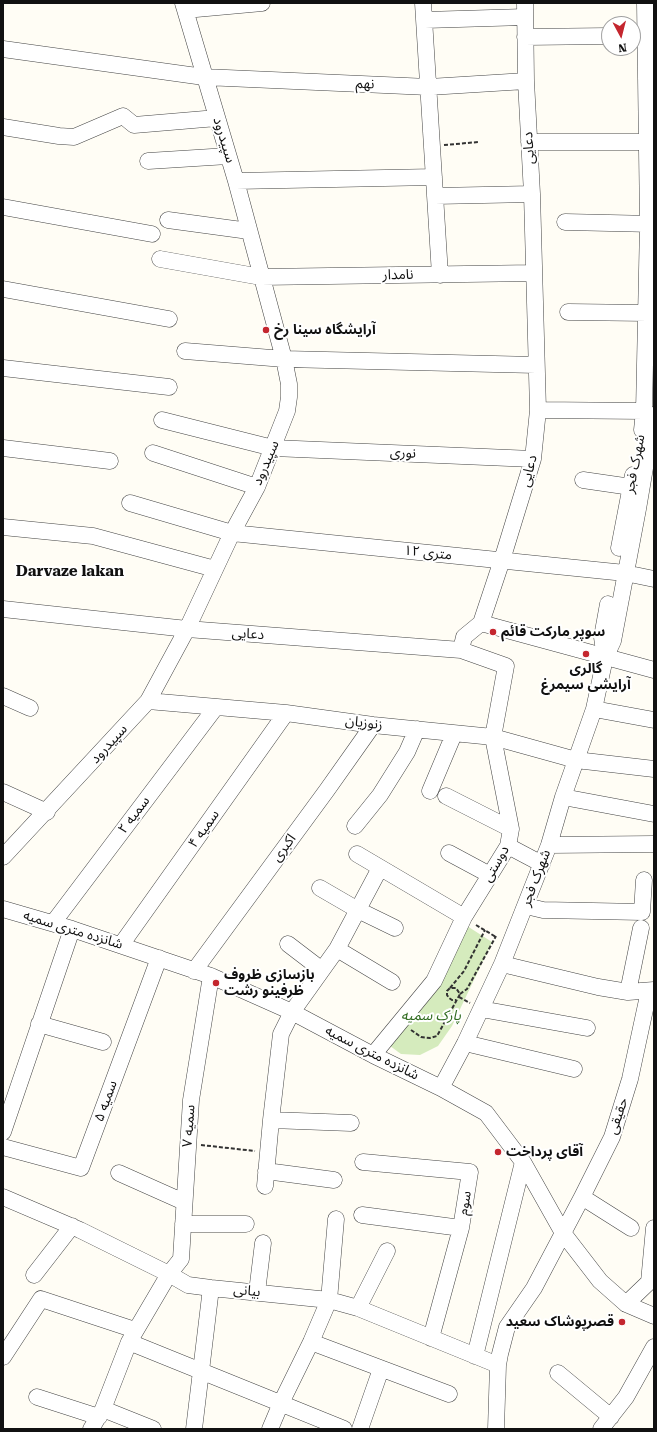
<!DOCTYPE html>
<html>
<head>
<meta charset="utf-8">
<style>
	body { margin:0 }
	#map { position:relative; width:657px; height:1432px; overflow:hidden; background:#fffdf5; font-family:"Roboto Serif",serif }
	canvas { display:block }
	.frame { position:absolute; inset:0; border:4px solid #111; pointer-events:none }
	.north { position:absolute; left:601px; top:16px; width:40px; height:40px; box-sizing:border-box; background:#fff; border:1px solid #a0a0a0; border-radius:50%; rotate:173deg; font-size:11px; font-weight:700; line-height:16px; text-align:center; color:#111 }
	.north::after { content:''; display:block; margin:auto; width:14px; height:18px; background:#c4262e; clip-path:polygon(50% 0,100% 100%,50% 72%,0 100%) }
</style>
</head>
<body>
<div id="map">
<canvas width="657" height="1432"></canvas>
<div class="frame"></div>
<div class="north">N</div>
</div>
<script>
const c = document.querySelector('canvas').getContext('2d');
c.lineJoin = 'round';
function fillPath(path, color) { c.fillStyle = color; c.fill(path, 'evenodd'); }
const poly = rows => new Path2D(rows.map(r => 'M' + r).join(''));
function trace(path, color, width, dash) { c.strokeStyle = color; c.lineWidth = width; c.lineCap = dash ? 'butt' : 'round'; c.setLineDash(dash || []); c.stroke(path); }
function label(font, color, halo, rows, align = 'center') {
  c.font = font + ' "Roboto Serif","Noto Sans Arabic",serif'; c.lineWidth = 4; c.setLineDash([]); c.textBaseline = 'middle'; c.strokeStyle = halo; c.fillStyle = color; for (const [text, x, y, turn = 0] of rows) {
    c.save(); c.translate(x, y); c.rotate((+turn || 0) * Math.PI / 180); c.textAlign = isNaN(turn) ? turn : align; if (halo) c.strokeText(text, 0, 0); c.fillText(text, 0, 0); c.restore();
  }
}
fillPath(poly([
	[464,924,492,942,452,1026,438,1046,420,1055,401,1054,386,1043]
]), '#d5ebbd');
const minor = poly([
	[423,3,440,275],
	[185,10,262,3],
	[425,20,525,17],
	[525,37,609,36],
	[3,49,204,77,429,87,526,81],
	[3,127,59,136,74,137,123,116,134,125,217,118],
	[529,142,654,142],
	[148,161,228,156],
	[236,181,434,177],
	[435,196,532,194],
	[3,207,152,234],
	[168,220,249,231],
	[565,222,654,224],
	[160,259,261,277,534,273],
	[3,289,169,319],
	[568,312,647,313],
	[185,351,284,359,536,365],
	[3,368,169,387],
	[538,410,644,411],
	[162,420,273,448,533,459],
	[642,430,644,411,648,224,645,3],
	[3,448,110,461],
	[153,453,257,487],
	[583,480,631,487],
	[130,503,232,533,625,573,654,579],
	[3,527,93,536,215,569],
	[619,548,633,475],
	[3,609,187,629,461,650,464,637,481,623,502,560,533,459,538,410,532,194,526,81,525,3],
	[481,623,654,670],
	[605,658,602,637,608,604],
	[3,696,30,708],
	[148,701,286,713,373,725,493,737,576,760,654,769],
	[594,709,654,720],
	[430,791,454,734],
	[3,792,47,812],
	[446,796,511,829],
	[563,797,654,814],
	[355,826,380,795,407,752,417,729],
	[549,845,654,844],
	[508,846,542,864],
	[449,853,490,875],
	[357,854,464,917],
	[3,857,148,701,187,629,232,533,257,487,287,411,289,397,289,384,284,359,236,181,183,3],
	[320,888,358,910,395,928],
	[526,906,543,910,642,912,644,880],
	[3,909,72,929,211,976,292,1012,373,1055,441,1088,486,1113,523,1162,563,1233,600,1281,626,1304,654,1316],
	[53,923,216,707],
	[288,944,322,970],
	[121,945,286,713],
	[337,949,392,982],
	[502,964,598,987,628,992,654,990],
	[194,971,327,790,373,725],
	[628,992,641,928],
	[481,1009,587,1028],
	[39,1024,103,1042],
	[465,1043,574,1069],
	[373,1055,434,981,464,917,508,846,511,829,493,737,506,666,461,650],
	[441,1088,465,1043,502,964,549,845,563,797,594,709,605,658,613,641,638,509,654,415],
	[271,1120,351,1123],
	[3,1132,72,929],
	[3,1147,81,1168,159,958],
	[363,1162,470,1172,461,1228,431,1338],
	[266,1171,334,1180],
	[119,1173,184,1202],
	[265,1186,271,1120,281,1034,292,1012,337,949,380,868],
	[3,1197,80,1230,169,1274,188,1285,211,1288,329,1300,358,1308,498,1365],
	[582,1197,631,1228],
	[362,1215,461,1228],
	[183,1224,246,1224],
	[34,1275,72,1226],
	[257,1292,263,1243],
	[626,1304,649,1282,654,1228],
	[358,1308,387,1251],
	[129,1342,344,1429],
	[311,1342,449,1394],
	[475,1356,523,1162],
	[3,1357,41,1299,135,1330],
	[558,1373,611,1417],
	[37,1397,99,1417],
	[103,1409,153,1429],
	[91,1429,103,1409,129,1342,169,1274,181,1259,191,1100,211,976],
	[194,1429,211,1288],
	[270,1429,281,1403,311,1342,329,1300,336,1219],
	[360,1429,381,1369],
	[496,1429,498,1365,500,1354,507,1327,534,1288,582,1197,612,1137,630,1079,649,991],
	[601,1429,626,1397,654,1347]
]);
trace(minor, '#444', 17);
trace(poly([
	[444,145,479,142],
	[476,925,496,937],
	[450,988,464,971,485,930],
	[460,994,467,989,496,936],
	[459,997,470,1003],
	[411,1030,421,1037,430,1038,437,1036,460,994,456,988,450,988,447,991,447,995,449,998,452,1000,456,1000],
	[201,1145,255,1151]
]), '#333', 2, [4, 2]);
trace(minor, '#fff', 16);
for (const [x, y, r, color] of [
	[266,330,4,"#c4262e"],
	[493,632,4,"#c4262e"],
	[586,654,4,"#c4262e"],
	[216,983,4,"#c4262e"],
	[498,1152,4,"#c4262e"],
	[622,1322,4,"#c4262e"]
]) { const dot = new Path2D(); dot.arc(x, y, r, 0, 2 * Math.PI); c.fillStyle = color; c.fill(dot); trace(dot, '#fff', 1.5); }
label('14px', '#111', '#fff', [
	["نهم",365,84,2],
	["سپیدرود",224,140,73],
	["دعایی",529,148,-93],
	["نامدار",398,275,-1],
	["نوری",403,453,3],
	["سپیدرود",266,463,-67],
	["شهرک فجر",635,464,-79],
	["دعایی",529,471,-76],
	["۱۲ متری",428,553,6],
	["دعایی",248,634,4],
	["زنوزیان",364,723,7],
	["سپیدرود",109,744,-48],
	["سمیه ۲",134,815,-53],
	["سمیه ۴",204,829,-55],
	["اکبری",284,848,-53],
	["دوستی",496,864,-60],
	["شهرک فجر",536,878,-69],
	["شانزده متری سمیه",73,930,17],
	["شانزده متری سمیه",372,1053,27],
	["سمیه ۵",106,1101,-70],
	["حقیقی",618,1116,-72],
	["سمیه ۷",189,1126,-86],
	["سوم",465,1203,-81],
	["بیانی",247,1291,6]
]);
label('bold 14px', '#111', '#fff', [
	["آرایشگاه سینا رخ",274,330],
	["سوپر مارکت قائم",501,632],
	["گالری",586,669,"center"],
	["آرایشی سیمرغ",586,685,"center"],
	["بازسازی ظروف",224,975],
	["ظرفینو رشت",224,991],
	["آقای پرداخت",506,1152],
	["قصرپوشاک سعید",614,1322,"right"]
], 'left');
label('italic 14px', '#2f6b1f', '#fff', [
	["پارک سمیه",431,1016]
]);
label('bold 15px', '#111', '#fff', [
	["Darvaze lakan",70,572]
]);
</script>
</body>
</html>
